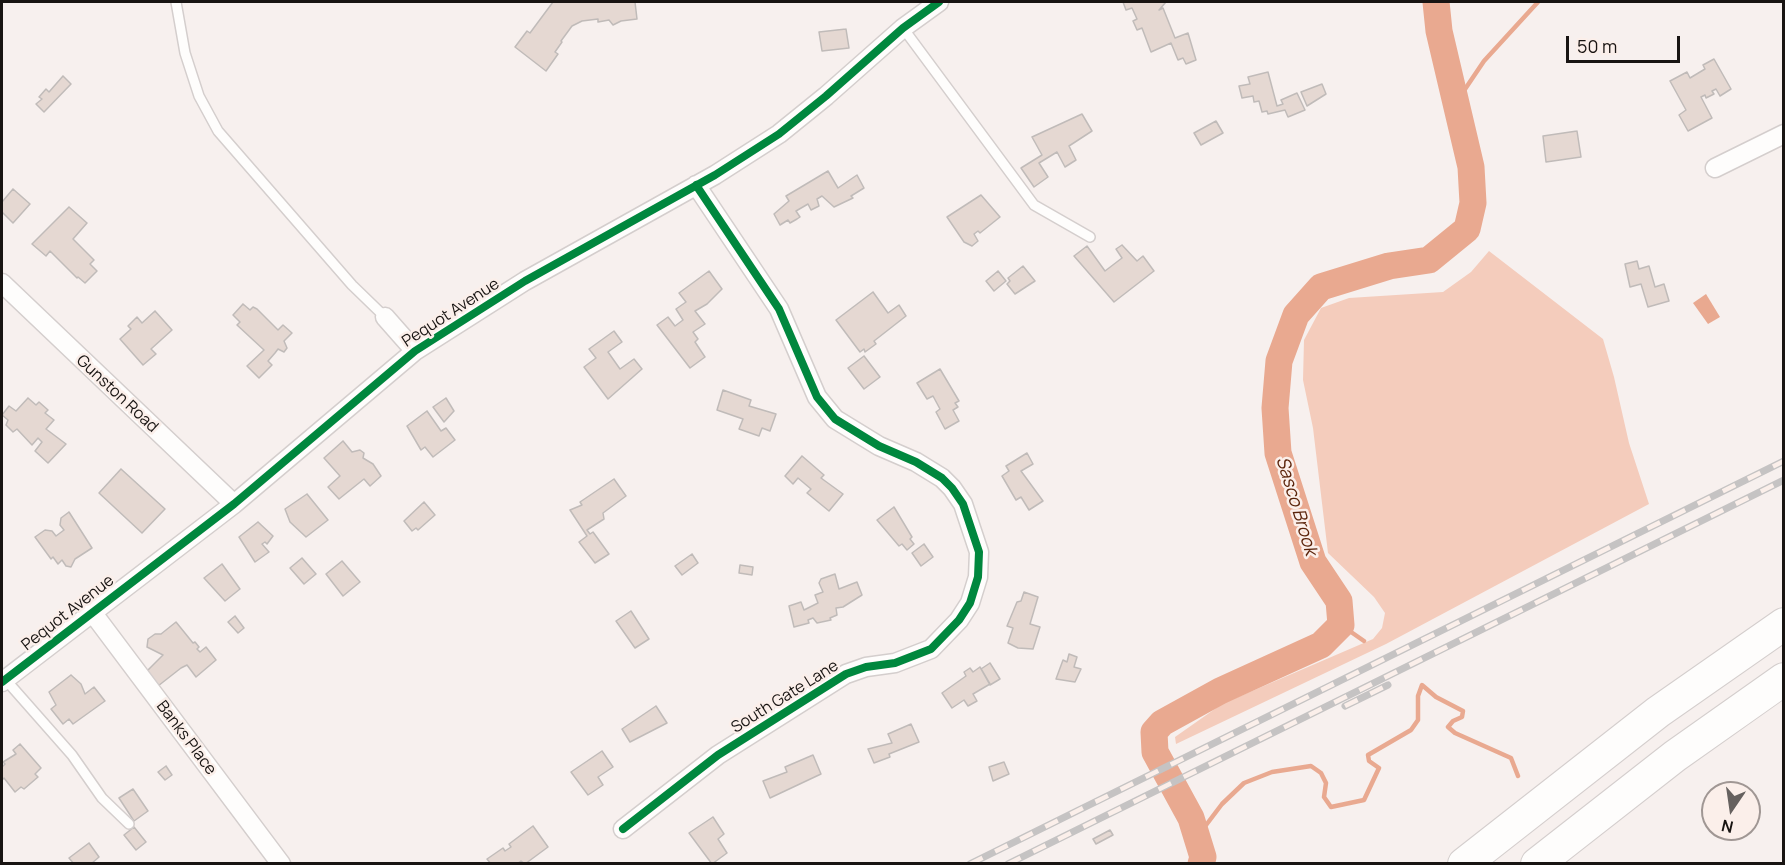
<!DOCTYPE html>
<html>
<head>
<meta charset="utf-8">
<style>
	body { margin:0 }
	#map { position:relative; width:1785px; height:865px; overflow:hidden; background:#f7f0ee; font-family:Manrope,sans-serif }
	canvas { display:block }
	.frame { position:absolute; inset:0; border:3px solid #181412; pointer-events:none }
	.north { position:absolute; left:1701px; top:781px; width:60px; height:60px; box-sizing:border-box; background:#fbefea; border:2px solid #a09794; border-radius:50%; rotate:193deg; font-size:16px; font-weight:700; line-height:24px; text-align:center; color:#181412 }
	.north::after { content:''; display:block; margin:auto; width:21px; height:27px; background:#66615f; clip-path:polygon(50% 0,100% 100%,50% 72%,0 100%) }
	.scale { position:absolute; left:1566px; top:36px; width:114px; height:27px; box-sizing:border-box; border:3px solid #181412; border-top:0; padding-left:8px; font-size:18px; line-height:21px; white-space:nowrap; color:#181412; -webkit-text-stroke:4px #fbefea; paint-order:stroke }
</style>
</head>
<body>
<div id="map">
<canvas width="1785" height="865"></canvas>
<div class="frame"></div>
<div class="north">N</div>
<div class="scale">50 m</div>
</div>
<script>
const c = document.querySelector('canvas').getContext('2d');
c.lineJoin = 'round';
function fillPath(path, color) { c.fillStyle = color; c.fill(path, 'evenodd'); }
const poly = rows => new Path2D(rows.map(r => 'M' + r).join(''));
function trace(path, color, width, dash) { c.strokeStyle = color; c.lineWidth = width; c.lineCap = dash ? 'butt' : 'round'; c.setLineDash(dash || []); c.stroke(path); }
function label(font, color, halo, rows, align = 'center') {
  c.font = font + ' Manrope,sans-serif'; c.lineWidth = 5; c.setLineDash([]); c.textBaseline = 'middle'; c.strokeStyle = halo; c.fillStyle = color; for (const [text, x, y, turn = 0] of rows) {
    c.save(); c.translate(x, y); c.rotate((+turn || 0) * Math.PI / 180); c.textAlign = isNaN(turn) ? turn : align; if (halo) c.strokeText(text, 0, 0); c.fillText(text, 0, 0); c.restore();
  }
}
fillPath(poly([
	[1489,251,1603,339,1614,377,1629,443,1649,504,1386,644,1176,744,1175,737,1222,704,1373,639,1382,628,1385,613,1374,597,1328,553,1313,428,1303,380,1304,340,1321,308,1349,298,1443,292,1471,272]
]), '#f4ccbc');
fillPath(poly([
	[1706,294,1720,317,1708,324,1693,303]
]), '#e9a990');
trace(poly([
	[1457,101,1484,61,1538,2],
	[1341,625,1364,641],
	[1197,837,1222,804,1244,783,1272,772,1311,766,1321,773,1326,783,1324,797,1331,807,1364,800,1379,768,1369,761,1368,755,1411,730,1418,720,1418,696,1422,685,1436,697,1463,711,1462,717,1453,721,1448,727,1455,733,1511,758,1518,776]
]), '#e9a990', 4.5);
trace(poly([
	[1201,864,1203,857,1191,818,1155,752,1154,732,1162,723,1220,691,1321,645,1341,625,1339,601,1313,562,1278,453,1275,408,1279,361,1296,315,1321,287,1389,266,1429,260,1467,229,1473,203,1471,167,1439,31,1436,2]
]), '#e9a990', 27);
const building = poly([
	[553,2,635,2,637,19,621,21,613,25,609,20,598,22,598,19,582,21,572,26,561,41,562,42,555,52,558,54,546,71,515,47,527,31,530,33,553,2],
	[1123,2,1166,2,1159,10,1163,8,1175,38,1188,33,1196,60,1186,64,1183,58,1178,60,1171,43,1151,52,1142,28,1137,30,1133,21,1137,19,1132,8,1126,10,1123,2],
	[846,29,849,48,822,51,819,32,846,29],
	[1714,59,1731,89,1720,96,1716,89,1712,91,1714,94,1706,98,1705,95,1701,97,1712,118,1688,131,1679,115,1686,110,1670,81,1687,72,1690,78,1705,69,1703,65,1714,59],
	[1268,72,1277,106,1283,104,1281,100,1297,93,1305,110,1288,117,1285,110,1268,114,1267,111,1262,112,1259,101,1254,102,1253,96,1242,98,1239,86,1250,84,1248,77,1268,72],
	[63,76,71,84,44,112,36,104,42,99,39,97,46,89,49,92,63,76],
	[1322,84,1326,94,1307,106,1301,92,1322,84],
	[1082,114,1092,131,1069,146,1076,160,1065,167,1057,152,1039,163,1048,177,1034,187,1021,168,1042,155,1032,137,1082,114],
	[1216,121,1223,133,1201,145,1194,133,1216,121],
	[1577,131,1581,157,1546,162,1543,136,1577,131],
	[828,171,838,188,857,175,864,188,851,196,853,198,834,207,822,196,817,199,819,206,811,210,808,204,796,211,800,217,797,219,790,223,788,220,780,225,774,214,789,201,786,196,828,171],
	[13,189,30,204,13,223,2,212,2,202,13,189],
	[981,195,1000,217,980,233,978,231,974,234,978,241,972,246,964,242,947,217,981,195],
	[69,207,87,223,73,239,94,260,90,264,97,271,85,283,78,277,77,278,50,251,46,256,32,244,69,207],
	[1122,245,1137,261,1143,256,1154,271,1114,302,1074,256,1087,246,1105,271,1122,258,1116,249,1122,245],
	[1637,261,1639,269,1649,266,1655,287,1664,284,1669,301,1648,307,1641,284,1630,287,1625,264,1637,261],
	[1023,266,1035,281,1015,294,1007,284,1010,281,1008,278,1023,266],
	[709,271,722,289,707,304,695,311,705,324,693,332,698,339,695,342,705,357,690,368,657,325,668,317,675,326,683,320,676,309,686,302,679,293,709,271],
	[998,271,1006,281,994,291,986,281,998,271],
	[873,292,888,313,899,305,906,316,874,341,876,344,865,352,864,349,860,352,836,320,873,292],
	[243,304,250,310,253,307,257,309,278,330,283,325,292,333,284,341,287,348,284,352,278,349,275,353,268,361,272,365,259,378,247,366,264,350,237,325,240,322,233,315,243,304],
	[155,311,172,330,151,349,156,354,143,365,120,339,131,329,128,326,137,317,142,323,155,311],
	[614,331,622,342,608,352,620,369,634,359,642,369,608,399,584,367,596,358,589,349,614,331],
	[864,356,880,377,864,389,848,368,864,356],
	[940,369,959,401,955,403,958,407,953,410,959,421,945,429,936,412,940,409,933,396,927,399,917,383,940,369],
	[723,390,751,400,749,406,776,414,770,431,762,428,759,436,739,429,743,419,717,410,723,390],
	[28,398,36,405,39,402,48,410,45,413,54,420,46,429,66,444,48,463,35,451,42,442,38,438,32,445,17,429,13,432,6,425,8,420,2,415,9,406,16,411,28,398],
	[446,398,454,411,444,422,433,407,446,398],
	[427,411,441,431,446,428,455,440,433,457,425,447,421,450,407,426,427,411],
	[343,441,352,452,360,450,364,453,363,458,373,464,381,476,370,486,364,479,339,499,328,487,340,476,324,458,343,441],
	[1027,453,1033,464,1021,471,1043,501,1029,510,1021,497,1016,500,1002,476,1009,471,1006,466,1027,453],
	[802,456,824,475,821,478,843,494,829,511,807,493,811,489,798,478,793,484,785,476,802,456],
	[121,469,165,509,142,533,99,493,121,469],
	[614,479,626,496,603,513,604,519,587,530,590,534,593,532,609,554,595,563,579,542,587,536,570,510,582,505,580,502,614,479],
	[307,494,328,520,306,537,290,522,285,509,307,494],
	[424,502,435,515,418,530,416,528,412,531,404,521,424,502],
	[894,507,912,537,910,539,914,544,907,550,902,544,899,546,877,520,894,507],
	[69,512,92,548,75,559,71,567,66,566,62,560,58,564,53,557,51,559,35,537,45,530,52,531,56,536,64,530,60,525,61,518,69,512],
	[258,522,273,536,267,544,265,542,262,544,269,552,255,562,239,537,258,522],
	[924,544,933,557,921,566,912,553,924,544],
	[692,554,698,563,682,575,675,566,692,554],
	[302,558,316,574,304,584,290,568,302,558],
	[342,561,360,582,343,596,326,574,342,561],
	[222,564,240,589,225,601,204,578,222,564],
	[740,565,753,567,752,575,739,573,740,565],
	[835,574,839,589,857,582,862,595,843,607,836,608,837,615,830,618,831,620,817,623,813,618,808,620,809,623,794,627,789,606,801,602,804,610,818,603,815,595,823,592,819,583,821,579,835,574],
	[1024,592,1038,597,1030,624,1040,627,1033,649,1018,648,1008,643,1013,628,1007,626,1017,602,1021,601,1024,592],
	[631,611,649,639,635,648,616,621,631,611],
	[235,616,244,628,238,633,228,622,235,616],
	[176,622,193,643,195,642,199,647,197,649,200,652,206,647,216,660,196,677,187,665,181,668,158,686,147,671,163,655,147,647,148,639,155,634,161,634,176,622],
	[1069,654,1077,657,1074,667,1081,669,1075,682,1056,679,1063,660,1067,662,1069,654],
	[990,663,1000,679,990,685,981,669,990,663],
	[980,667,990,684,973,694,977,701,968,706,964,700,952,708,942,693,966,676,964,672,970,668,973,672,980,667],
	[71,675,81,684,85,694,94,687,105,701,73,724,69,719,63,724,51,709,56,705,49,692,71,675],
	[656,706,667,723,630,742,622,729,656,706],
	[911,724,919,742,889,754,890,757,874,763,868,749,892,743,888,734,911,724],
	[20,744,41,768,35,774,38,777,24,789,21,787,15,792,4,778,2,780,2,767,5,764,3,762,16,754,13,750,20,744],
	[602,751,613,767,598,777,603,785,588,795,571,772,602,751],
	[813,755,821,774,770,798,763,781,787,772,785,767,813,755],
	[1004,762,1009,774,993,781,989,767,1004,762],
	[166,766,172,775,165,780,158,772,166,766],
	[133,789,148,811,134,821,119,798,133,789],
	[713,817,724,834,718,839,727,853,712,864,689,833,713,817],
	[533,826,548,847,525,864,521,861,517,864,491,864,487,859,503,848,505,851,511,847,509,844,533,826],
	[134,827,146,842,136,850,124,835,134,827],
	[1110,830,1113,835,1096,844,1093,839,1110,830],
	[89,843,99,857,91,864,74,864,69,858,89,843]
]);
fillPath(building, '#e5d8d2');
trace(building, '#c0bbb9', 1.5);
const service = poly([
	[176,2,185,53,199,96,218,131,352,285,385,317],
	[903,28,1034,205,1090,237],
	[5,679,72,755,102,798,129,824]
]);
const minor = poly([
	[1715,168,1784,134],
	[2,283,234,504],
	[385,317,415,351],
	[92,612,281,864],
	[2,682,234,504,415,351,525,281,715,175,779,134,826,96,903,28,939,2],
	[623,829,718,755,846,674,866,667,895,663,931,649,959,620,970,603,978,577,979,552,963,504,952,488,942,478,916,462,879,446,835,419,817,397,779,309,696,185]
]);
const motorway = poly([
	[1464,864,1658,712,1784,624],
	[1537,864,1675,756,1784,679]
]);
trace(service, '#d4cecd', 12);
trace(minor, '#d4cecd', 21);
trace(motorway, '#d4cecd', 34);
trace(service, '#fefdfc', 9);
trace(minor, '#fefdfc', 18);
trace(motorway, '#fefdfc', 32);
const rail = poly([
	[1345,706,1388,685],
	[970,864,1784,461],
	[1008,864,1784,480]
]);
trace(rail, '#c5c3c3', 7);
trace(rail, '#fbefea', 4.5, [14]);
trace(poly([
	[2,682,234,504,415,351,525,281,715,175,779,134,826,96,903,28,939,2],
	[623,829,718,755,846,674,866,667,895,663,931,649,959,620,970,603,978,577,979,552,963,504,952,488,942,478,916,462,879,446,835,419,817,397,779,309,696,185]
]), '#00873e', 8);
label('16px', '#181412', '#fbefea', [
	["Pequot Avenue",451,313,-33],
	["Gunston Road",117,394,43],
	["Pequot Avenue",68,613,-38],
	["South Gate Lane",785,697,-32],
	["Banks Place",186,738,53]
]);
label('italic 18px', '#5b240b', '#fbefea', [
	["Sasco Brook",1296,506,73]
]);
</script>
</body>
</html>
